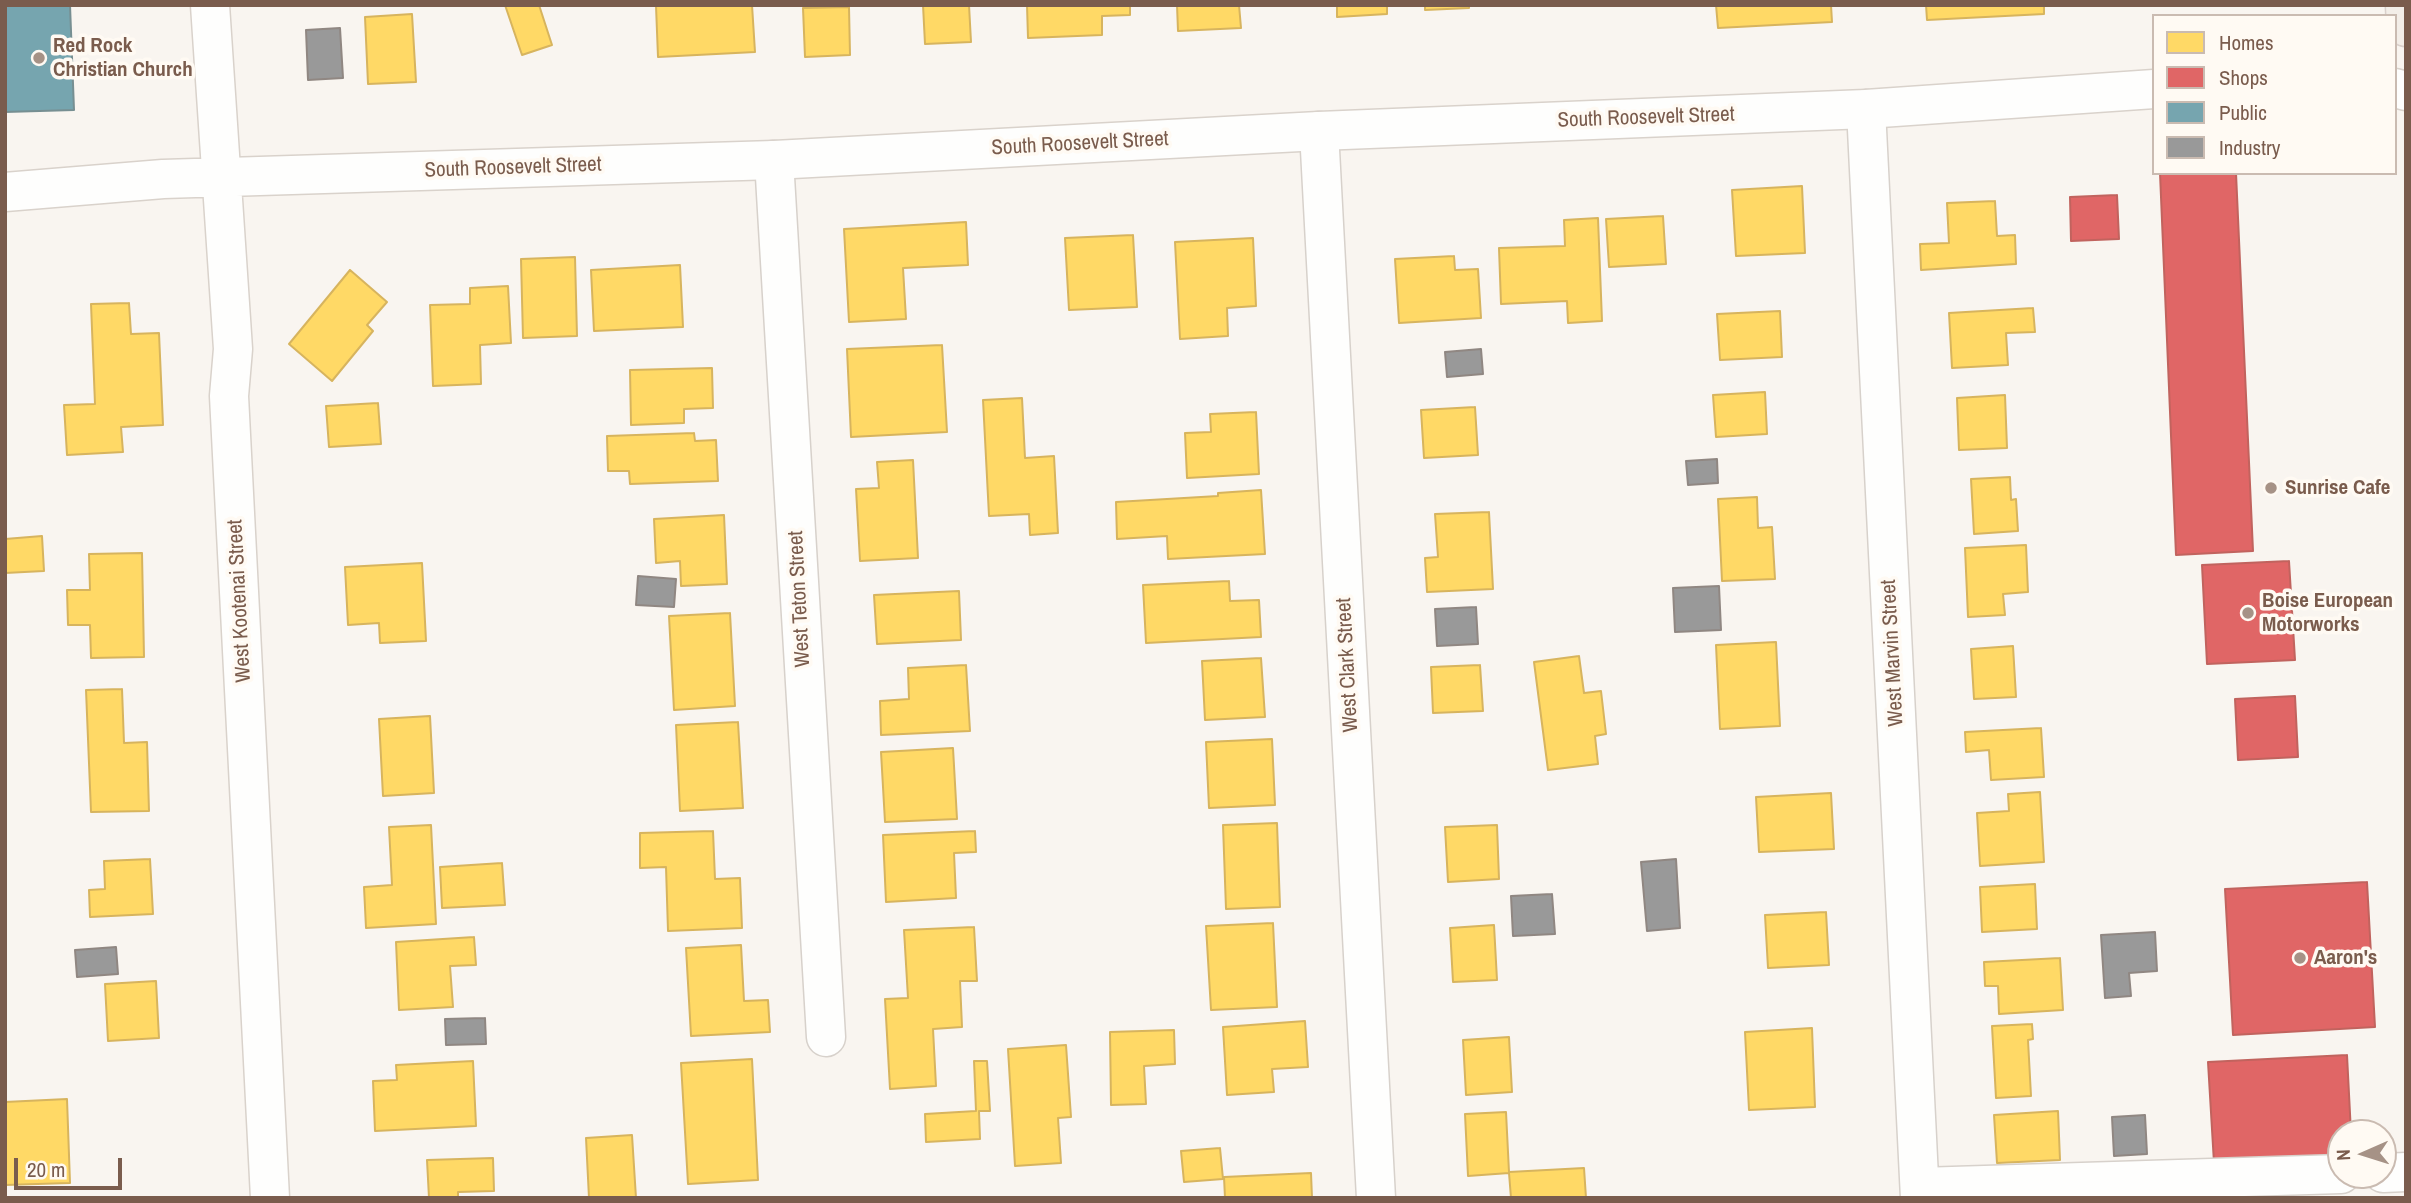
<!DOCTYPE html>
<html>
<head>
<meta charset="utf-8">
<style>
	body { margin:0 }
	#map { position:relative; width:2411px; height:1203px; overflow:hidden; background:#f9f5f0; font-family:"Archivo Narrow",sans-serif }
	canvas { display:block }
	.frame { position:absolute; inset:0; border:7px solid #7a5c4d; pointer-events:none }
	.legend { position:absolute; left:2152px; top:14px; width:245px; height:161px; box-sizing:border-box; background:#fffaf3; border:2px solid #cabbb1; margin:0; padding:9px 12px; list-style:none; font-size:21px; color:#7a5c4d }
	.legend li { display:flex; align-items:center; gap:14px; height:35px }
	.legend b { width:35px; border:2px solid #cabbb1 }
	.north { position:absolute; left:2327px; top:1119px; width:70px; height:70px; box-sizing:border-box; background:#fffaf3; border:2px solid #cabbb1; border-radius:50%; rotate:267deg; font-size:19px; font-weight:700; line-height:28px; text-align:center; color:#7a5c4d }
	.north::after { content:''; display:block; margin:auto; width:24px; height:32px; background:#a69286; clip-path:polygon(50% 0,100% 100%,50% 72%,0 100%) }
	.scale { position:absolute; left:14px; top:1158px; width:108px; height:32px; box-sizing:border-box; border:4px solid #7a5c4d; border-top:0; padding-left:9px; font-size:21px; line-height:24px; white-space:nowrap; color:#7a5c4d; -webkit-text-stroke:5px #fffaf3; paint-order:stroke }
</style>
</head>
<body>
<div id="map">
<canvas width="2411" height="1203"></canvas>
<div class="frame"></div>
<ul class="legend">
<li><b style="height:19px;background:#ffd966"></b>Homes</li>
<li><b style="height:19px;background:#e06666"></b>Shops</li>
<li><b style="height:19px;background:#76a5af"></b>Public</li>
<li><b style="height:19px;background:#999"></b>Industry</li>
</ul>
<div class="north">N</div>
<div class="scale">20 m</div>
</div>
<script>
const c = document.querySelector('canvas').getContext('2d');
c.lineJoin = 'round';
function fillPath(path, color) { c.fillStyle = color; c.fill(path, 'evenodd'); }
const poly = rows => new Path2D(rows.map(r => 'M' + r).join(''));
function trace(path, color, width, dash) { c.strokeStyle = color; c.lineWidth = width; c.lineCap = dash ? 'butt' : 'round'; c.setLineDash(dash || []); c.stroke(path); }
function label(font, color, halo, rows, align = 'center') {
  c.font = font + ' "Archivo Narrow",sans-serif'; c.lineWidth = 7; c.setLineDash([]); c.textBaseline = 'middle'; c.strokeStyle = halo; c.fillStyle = color; for (const [text, x, y, turn = 0] of rows) {
    c.save(); c.translate(x, y); c.rotate((+turn || 0) * Math.PI / 180); c.textAlign = isNaN(turn) ? turn : align; if (halo) c.strokeText(text, 0, 0); c.fillText(text, 0, 0); c.restore();
  }
}
const homes = poly([
	[505,5,539,5,552,45,522,55,505,5],
	[752,5,755,52,658,57,656,6,752,5],
	[923,5,969,5,971,42,925,44,923,5],
	[1027,5,1130,5,1130,15,1102,16,1102,35,1028,38,1027,5],
	[1177,5,1239,5,1241,28,1178,31,1177,5],
	[1337,5,1387,5,1387,14,1337,17,1337,5],
	[1425,5,1469,5,1469,8,1425,10,1425,5],
	[1716,5,1831,5,1832,22,1718,28,1716,5],
	[1926,5,2044,5,2044,14,1927,20,1926,5],
	[849,7,850,55,805,57,803,8,849,7],
	[412,14,416,82,368,84,365,17,412,14],
	[1802,186,1805,253,1736,256,1732,190,1802,186],
	[1995,201,1997,236,2015,235,2016,264,1921,270,1920,244,1949,243,1947,203,1995,201],
	[1663,216,1666,264,1609,267,1606,219,1663,216],
	[1598,218,1602,321,1568,323,1567,301,1501,304,1499,248,1565,246,1564,220,1598,218],
	[966,222,968,265,903,268,906,319,849,322,844,229,966,222],
	[1133,235,1137,307,1069,310,1065,238,1133,235],
	[1253,238,1256,306,1227,308,1228,336,1180,339,1175,242,1253,238],
	[1454,256,1455,270,1478,269,1481,318,1399,323,1395,259,1454,256],
	[575,257,577,336,523,338,521,259,575,257],
	[680,265,683,327,594,331,591,270,680,265],
	[350,270,387,302,367,325,373,331,332,381,289,344,350,270],
	[508,286,511,343,480,345,481,384,433,386,430,305,470,304,470,288,508,286],
	[129,303,131,334,159,333,163,425,121,427,123,452,67,455,64,405,95,404,91,304,129,303],
	[2033,308,2035,332,2006,333,2008,365,1952,368,1949,313,2033,308],
	[1780,311,1782,357,1720,360,1717,314,1780,311],
	[942,345,947,432,851,437,847,349,942,345],
	[712,368,713,408,684,409,684,423,631,425,630,370,712,368],
	[1765,392,1767,434,1716,437,1713,395,1765,392],
	[2005,395,2007,448,1959,450,1957,398,2005,395],
	[1022,398,1025,458,1054,456,1058,533,1030,535,1029,514,989,516,983,400,1022,398],
	[378,403,381,444,329,447,326,406,378,403],
	[1475,407,1478,455,1424,458,1421,410,1475,407],
	[1256,412,1259,474,1187,478,1185,433,1211,432,1210,414,1256,412],
	[694,433,695,441,716,440,718,481,630,484,629,471,608,471,607,436,694,433],
	[913,460,918,558,860,561,856,489,879,488,877,462,913,460],
	[2010,477,2011,500,2016,499,2018,531,1974,534,1971,479,2010,477],
	[1261,490,1265,554,1168,559,1167,536,1117,539,1116,502,1218,496,1218,493,1261,490],
	[1757,497,1758,528,1772,527,1775,579,1722,581,1718,499,1757,497],
	[1489,512,1493,589,1427,592,1425,558,1438,557,1435,514,1489,512],
	[724,515,727,584,681,586,680,561,656,563,654,519,724,515],
	[42,536,44,571,5,573,5,539,42,536],
	[2026,545,2028,592,2003,594,2005,615,1968,617,1965,548,2026,545],
	[142,553,144,657,91,658,90,625,68,625,67,590,90,590,89,554,142,553],
	[422,563,426,641,380,643,379,623,348,625,345,567,422,563],
	[1229,581,1230,601,1259,600,1261,637,1146,643,1143,585,1229,581],
	[959,591,961,640,877,644,874,595,959,591],
	[730,613,735,706,674,710,669,616,730,613],
	[1776,642,1780,726,1720,729,1716,645,1776,642],
	[2013,646,2016,697,1974,699,1971,649,2013,646],
	[1579,656,1584,693,1601,691,1606,734,1595,736,1598,764,1548,770,1534,662,1579,656],
	[1261,658,1265,717,1205,720,1202,661,1261,658],
	[966,665,970,731,881,735,880,701,909,699,908,668,966,665],
	[1480,665,1483,711,1433,713,1431,667,1480,665],
	[122,689,124,743,147,742,149,811,91,812,86,690,122,689],
	[430,716,434,793,383,796,379,719,430,716],
	[738,722,743,808,680,811,676,725,738,722],
	[2041,728,2044,777,1991,780,1989,750,1966,752,1965,732,2041,728],
	[1272,739,1275,805,1209,808,1206,742,1272,739],
	[953,748,957,819,885,822,881,752,953,748],
	[2040,792,2044,862,1980,866,1977,813,2009,811,2008,794,2040,792],
	[1831,793,1834,849,1759,852,1756,797,1831,793],
	[1277,823,1280,907,1226,909,1223,825,1277,823],
	[431,825,436,924,366,928,364,887,392,885,389,827,431,825],
	[1497,825,1499,879,1448,882,1445,827,1497,825],
	[713,831,715,879,740,878,742,928,668,931,666,867,640,868,640,833,713,831],
	[975,831,976,852,954,853,956,898,886,902,883,835,975,831],
	[150,859,153,914,90,917,89,890,105,889,104,861,150,859],
	[502,863,505,905,442,908,440,867,502,863],
	[2035,884,2037,929,1982,932,1980,887,2035,884],
	[1826,912,1829,965,1768,968,1765,915,1826,912],
	[1273,923,1277,1007,1211,1010,1206,926,1273,923],
	[1494,925,1497,980,1453,982,1450,928,1494,925],
	[974,927,977,981,960,981,962,1027,933,1029,936,1086,890,1089,885,999,908,998,904,930,974,927],
	[474,937,476,965,450,966,453,1007,399,1010,396,942,474,937],
	[741,945,744,1001,768,1000,770,1032,691,1036,686,948,741,945],
	[2060,958,2063,1010,1999,1014,1998,986,1985,986,1984,962,2060,958],
	[156,981,159,1038,108,1041,105,984,156,981],
	[1305,1021,1308,1067,1272,1069,1274,1092,1227,1095,1223,1027,1305,1021],
	[2032,1024,2033,1039,2028,1040,2031,1096,1996,1098,1992,1026,2032,1024],
	[1812,1028,1815,1107,1749,1110,1745,1032,1812,1028],
	[1174,1030,1175,1064,1144,1066,1146,1104,1111,1105,1110,1032,1174,1030],
	[1509,1037,1512,1092,1466,1095,1463,1040,1509,1037],
	[1066,1045,1071,1117,1058,1118,1061,1163,1015,1166,1008,1049,1066,1045],
	[752,1059,758,1180,688,1184,681,1063,752,1059],
	[473,1061,476,1126,375,1131,373,1081,397,1080,396,1065,473,1061],
	[974,1061,987,1061,990,1111,979,1111,980,1139,926,1142,925,1114,976,1111,974,1061],
	[67,1099,70,1183,5,1185,5,1102,67,1099],
	[2058,1111,2060,1160,1997,1163,1994,1115,2058,1111],
	[1506,1112,1509,1172,1584,1168,1586,1198,1511,1198,1509,1173,1468,1176,1465,1114,1506,1112],
	[632,1135,636,1198,589,1198,586,1138,632,1135],
	[1220,1148,1223,1179,1184,1182,1181,1151,1220,1148],
	[493,1158,494,1191,458,1192,458,1198,429,1198,427,1160,493,1158],
	[1311,1173,1312,1198,1225,1198,1224,1177,1311,1173]
]);
fillPath(homes, '#ffd966');
trace(homes, '#d7b45e', 2);
const shops = poly([
	[2160,173,2236,173,2253,551,2176,555,2160,173],
	[2117,195,2119,239,2071,241,2070,197,2117,195],
	[2289,561,2295,660,2207,664,2202,565,2289,561],
	[2295,696,2298,757,2238,760,2235,699,2295,696],
	[2367,882,2375,1027,2233,1035,2225,889,2367,882],
	[2347,1055,2351,1133,2341,1133,2341,1157,2214,1163,2208,1062,2347,1055]
]);
fillPath(shops, '#e06666');
trace(shops, '#c1635e', 2);
const public = poly([
	[5,5,70,5,74,110,5,112,5,5]
]);
fillPath(public, '#76a5af');
trace(public, '#778f92', 2);
const industry = poly([
	[340,28,343,78,308,80,306,30,340,28],
	[1481,349,1483,374,1447,377,1445,352,1481,349],
	[1717,459,1718,483,1688,485,1686,461,1717,459],
	[638,576,676,579,674,607,636,605,638,576],
	[1719,586,1721,630,1675,632,1673,588,1719,586],
	[1476,607,1478,644,1437,646,1435,609,1476,607],
	[1676,859,1680,928,1647,931,1641,862,1676,859],
	[1552,894,1555,934,1513,936,1511,896,1552,894],
	[2155,932,2157,971,2129,973,2131,996,2105,998,2101,935,2155,932],
	[116,947,118,974,77,977,75,950,116,947],
	[485,1018,486,1044,446,1045,445,1019,485,1018],
	[2145,1115,2147,1154,2114,1156,2112,1117,2145,1115]
]);
fillPath(industry, '#999');
trace(industry, '#908782', 2);
const street = poly([
	[1866,109,1920,1198],
	[1319,131,1376,1198],
	[774,160,826,1037],
	[2383,1173,2406,1172],
	[1920,1187,2341,1174]
]);
const secondary = poly([
	[210,5,233,349,229,396,270,1198],
	[2395,88,2406,91],
	[5,192,163,179,774,160,1319,131,1866,109,2154,89]
]);
const primary = poly([
	[2405,5,2406,27]
]);
trace(street, '#d7d1cb', 41);
trace(secondary, '#d9d2cb', 41);
trace(primary, '#dad1cc', 41);
trace(street, '#fefefd', 38);
trace(secondary, '#fefefd', 38);
trace(primary, '#f3eee8', 38);
for (const [x, y, r, color] of [
	[39,58,7,"#a69286"],
	[2271,488,7,"#a69286"],
	[2248,613,7,"#a69286"],
	[2300,958,7,"#a69286"]
]) { const dot = new Path2D(); dot.arc(x, y, r, 0, 2 * Math.PI); c.fillStyle = color; c.fill(dot); trace(dot, '#fffaf3', 2.5); }
label('bold 21px', '#7a5c4d', '#fffaf3', [
	["Red Rock",53,46],
	["Christian Church",53,70],
	["Sunrise Cafe",2285,488],
	["Boise European",2262,601],
	["Motorworks",2262,625],
	["Aaron's",2314,958]
], 'left');
label('21px', '#7a5c4d', '#fffaf3', [
	["South Roosevelt Street",1646,118,-2],
	["South Roosevelt Street",1080,144,-3],
	["South Roosevelt Street",513,168,-2],
	["West Teton Street",800,599,-93],
	["West Kootenai Street",240,601,-93],
	["West Marvin Street",1893,653,-93],
	["West Clark Street",1348,665,-93]
]);
</script>
</body>
</html>
